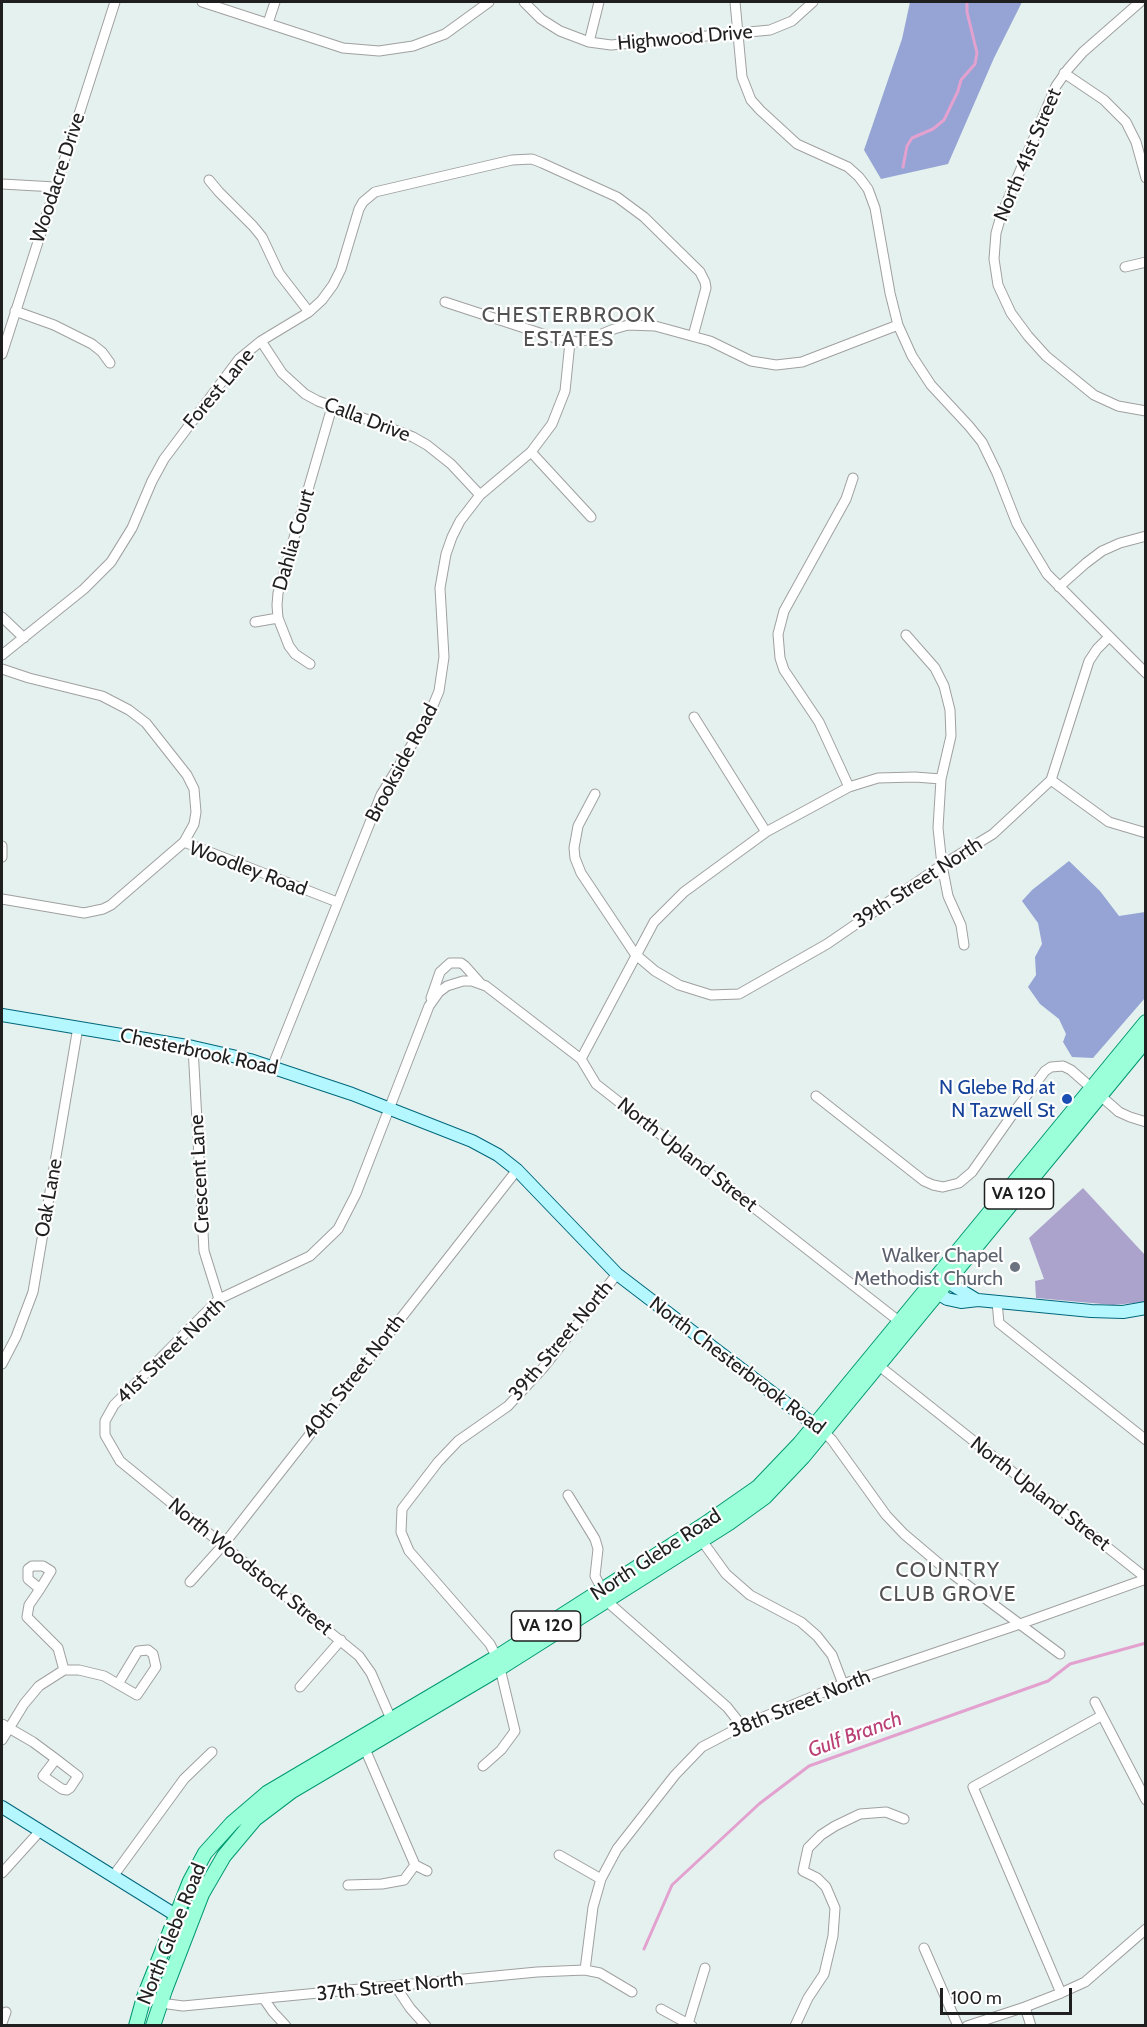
<!DOCTYPE html>
<html>
<head>
<meta charset="utf-8">
<style>
	body { margin:0 }
	#map { position:relative; width:1147px; height:2027px; overflow:hidden; background:#e4f1ee; font-family:Cabin,sans-serif }
	canvas { display:block }
	.frame { position:absolute; inset:0; border:3px solid #1f1f1f; pointer-events:none }
	.scale { position:absolute; left:940px; top:1988px; width:132px; height:27px; box-sizing:border-box; border:3px solid #1f1f1f; border-top:0; padding-left:8px; font-size:18px; line-height:21px; white-space:nowrap; color:#1f1f1f; -webkit-text-stroke:4px #fff; paint-order:stroke }
</style>
</head>
<body>
<div id="map">
<canvas width="1147" height="2027"></canvas>
<div class="frame"></div>
<div class="scale">100 m</div>
</div>
<script>
const c = document.querySelector('canvas').getContext('2d');
c.lineJoin = 'round';
function fillPath(path, color) { c.fillStyle = color; c.fill(path, 'evenodd'); }
const poly = rows => new Path2D(rows.map(r => 'M' + r).join(''));
function trace(path, color, width, dash) { c.strokeStyle = color; c.lineWidth = width; c.lineCap = dash ? 'butt' : 'round'; c.setLineDash(dash || []); c.stroke(path); }
function label(font, color, halo, rows, align = 'center') {
  c.font = font + ' Cabin,sans-serif'; c.lineWidth = 4.5; c.setLineDash([]); c.textBaseline = 'middle'; c.strokeStyle = halo; c.fillStyle = color; for (const [text, x, y, turn = 0] of rows) {
    c.save(); c.translate(x, y); c.rotate((+turn || 0) * Math.PI / 180); c.textAlign = isNaN(turn) ? turn : align; if (halo) c.strokeText(text, 0, 0); c.fillText(text, 0, 0); c.restore();
  }
}
fillPath(poly([
	[910,2,1022,2,994,58,948,164,881,179,864,150,902,39],
	[1069,861,1100,891,1119,916,1145,912,1145,998,1093,1058,1072,1057,1063,1042,1066,1034,1059,1019,1040,1004,1028,987,1036,975,1035,957,1042,944,1038,923,1022,901,1032,890]
]), '#95a4d4');
fillPath(poly([
	[1083,1188,1145,1255,1145,1302,1113,1305,1036,1298,1035,1281,1044,1279,1029,1238]
]), '#aca3cc');
trace(poly([
	[903,167,907,146,912,138,933,129,944,120,958,91,961,80,975,64,977,53,967,12,967,2],
	[644,1949,672,1885,759,1804,809,1766,1048,1681,1070,1664,1146,1643]
]), '#e3a1d0', 3);
const street = poly([
	[202,2,343,48,379,51,413,46,445,34,489,2],
	[524,2,541,19,560,31,589,42,611,45,770,30,792,21,813,2],
	[735,2,742,77,751,100,760,110,797,144,848,167,859,177,868,189,875,208,890,293,898,325,912,356,931,385,969,426,982,442,997,473,1017,524,1047,574,1146,673],
	[1140,2,1083,52,1068,69,1056,86,1001,216,996,233,994,259,998,285,1011,313,1028,336,1046,356,1094,395,1118,406,1146,411],
	[268,23,275,2],
	[589,42,599,2],
	[1064,73,1104,100,1126,122,1136,142,1146,178],
	[209,180,219,192,253,226,262,237,279,273,309,312],
	[2,184,55,187],
	[1125,267,1146,262],
	[445,302,561,340,578,342,587,340,614,329,628,325,655,326,710,341,751,361,776,365,802,362,898,325],
	[15,311,54,325,92,344,102,352,110,363],
	[261,341,282,373,305,394,318,401,413,437,427,445,451,464,480,495],
	[2,354,115,2],
	[531,452,591,517],
	[1059,587,1086,563,1102,551,1120,543,1146,536],
	[2,617,24,638],
	[255,622,278,618],
	[906,635,935,668,944,686,950,710,951,736,941,779,938,828,942,865,948,896,961,925,964,945],
	[2,655,84,589,111,562,132,528,152,481,164,459,239,359,261,341,309,312,322,300,333,285,341,269,359,209,363,202,375,192,512,160,532,159,542,163,617,197,644,217,700,272,705,282,706,288,693,336],
	[310,664,295,654,289,646,278,618,277,605,278,593,332,407],
	[2,669,29,678,102,696,129,710,146,723,187,775,194,789,196,812,194,824,184,842],
	[694,717,766,832],
	[1051,780,1109,822,1146,833],
	[849,787,819,722,784,670,780,658,778,634,784,611,846,499,853,478],
	[595,794,578,826,574,848,575,858,581,873,635,954,655,971,679,985,711,995,739,994,827,944,942,865,993,834,1051,780,1089,661,1097,649,1109,637],
	[2,846,2,857],
	[2,899,84,913,103,909,111,905,184,842,337,902],
	[431,998,440,972,450,963,461,963,465,966,481,984],
	[193,1047,204,1251,219,1299],
	[581,1059,654,922,684,892,766,832,849,787,878,778,915,777,941,779],
	[272,1067,381,795,427,720,439,691,444,657,440,588,446,554,452,537,460,521,480,495,531,452,552,424,565,391,570,342],
	[816,1096,924,1181,933,1185,943,1187,959,1183,972,1172,1017,1108,1045,1071,1051,1067,1063,1066,1071,1070,1119,1112,1130,1117,1146,1122],
	[997,1302,999,1323,1146,1440],
	[2,1364,16,1337,33,1292,78,1027],
	[878,1365,1146,1578],
	[824,1432,832,1440,886,1515,904,1534,943,1567,1060,1654],
	[568,1495,595,1539,598,1549,595,1576,610,1604,727,1707,742,1726],
	[700,1538,726,1574,750,1595,801,1622,817,1636,832,1655,843,1684],
	[190,1582,224,1544,517,1170],
	[40,1589,28,1579,28,1569,32,1566,43,1566,51,1571,40,1589,29,1605,27,1617,58,1648,64,1670],
	[300,1687,341,1640],
	[1095,1702,1146,1800],
	[391,1719,371,1673,359,1656,120,1461,105,1435,105,1421,114,1405,219,1299,310,1256,338,1229,356,1194,429,1006,439,992,447,986,463,981,472,981,486,986,581,1059,596,1084,900,1322],
	[2,1724,33,1742,56,1759,78,1776,70,1788,67,1790,62,1789,43,1776,56,1759],
	[2,1740,24,1704,39,1686,64,1670,79,1670,104,1676,137,1695,156,1667,153,1654,148,1650,138,1651,118,1684],
	[483,1766,501,1750,515,1731,498,1660,490,1644,409,1551,401,1532,402,1509,438,1462,458,1441,508,1406,543,1368,617,1274],
	[559,1855,601,1879],
	[415,1865,427,1871],
	[2,1873,40,1831],
	[114,1875,184,1779,212,1752],
	[348,1885,382,1884,404,1880,415,1865,365,1749],
	[924,1948,958,2026],
	[585,1970,593,1907,601,1879,617,1849,675,1775,702,1747,742,1726,843,1684,1020,1624,1146,1579],
	[396,1987,410,2008,426,2026],
	[1061,1993,973,1787,1101,1716],
	[144,1997,168,2004,183,2006,537,1972,585,1970,600,1973,632,1992],
	[264,1999,273,2012,286,2026],
	[1025,2007,1031,2026],
	[661,2009,692,2026],
	[2,2023,6,2012],
	[688,2024,705,1968],
	[795,2026,808,1998,824,1974,833,1936,835,1908,826,1887,817,1878,803,1871,808,1848,821,1835,835,1826,860,1814,886,1812,904,1819],
	[967,2026,1025,2007,1061,1993,1085,1982,1146,1929]
]);
const secondary = poly([
	[2,1015,193,1047,250,1060,352,1094,472,1141,498,1155,517,1170,617,1274,821,1430],
	[941,1278,977,1300],
	[932,1289,947,1299,961,1302,978,1300,1091,1311,1123,1312,1146,1308],
	[2,1807,190,1924]
]);
const primary = poly([
	[136,2026,144,1997,190,1881,205,1853,232,1823,267,1793,497,1657,705,1524,758,1487,800,1443,1146,1022],
	[153,2026,165,1990,202,1894,224,1856,255,1819,292,1791,500,1668,729,1523,765,1497,803,1457,1146,1040]
]);
trace(street, '#a0a0a0', 11);
trace(secondary, '#00677c', 14);
trace(primary, '#009a71', 16);
trace(street, '#fff', 9);
trace(secondary, '#b4f7ff', 12);
trace(primary, '#9bffda', 14);
for (const [x, y, r, color] of [
	[1067,1099,6,"#1a4fb4"],
	[1015,1267,6,"#6b7280"]
]) { const dot = new Path2D(); dot.arc(x, y, r, 0, 2 * Math.PI); c.fillStyle = color; c.fill(dot); trace(dot, '#fff', 2); }
for (const [x, y, w] of [
	[1019,1194,69],
	[546,1626,69]
]) { const box = new Path2D(); box.roundRect(x - w / 2, y - 15, w, 30, 4.5); c.fillStyle = '#fff'; c.fill(box); trace(box, '#1f1f1f', 1.5); }
label('bold 18px', '#1f1f1f', null, [
	["VA 120",1019,1194],
	["VA 120",546,1626]
]);
label('20px', '#1f1f1f', '#fff', [
	["Highwood Drive",685,38,-5],
	["North 41st Street",1028,155,-67],
	["Woodacre Drive",58,178,-72],
	["Forest Lane",219,389,-50],
	["Calla Drive",367,420,21],
	["Dahlia Court",294,540,-74],
	["Brookside Road",402,763,-62],
	["Woodley Road",248,869,20],
	["39th Street North",918,883,-33],
	["Chesterbrook Road",199,1052,12],
	["North Upland Street",687,1155,38],
	["Crescent Lane",200,1174,-93],
	["Oak Lane",49,1198,-80],
	["39th Street North",561,1341,-50],
	["41st Street North",171,1351,-44],
	["North Chesterbrook Road",737,1366,37],
	["40th Street North",354,1377,-52],
	["North Upland Street",1040,1494,38],
	["North Glebe Road",656,1555,-33],
	["North Woodstock Street",250,1567,39],
	["38th Street North",800,1704,-22],
	["North Glebe Road",172,1934,-68],
	["37th Street North",390,1987,-6]
]);
label('20px', '#164399', '#fff', [
	["N Glebe Rd at",1055,1088],
	["N Tazwell St",1055,1111]
], 'right');
label('20px', '#5b616d', '#fff', [
	["Walker Chapel",1003,1256],
	["Methodist Church",1003,1279]
], 'right');
c.letterSpacing = '1.5px';
label('21px', '#525252', '#fff', [
	["CHESTERBROOK",569,316],
	["ESTATES",569,340],
	["COUNTRY",948,1571],
	["CLUB GROVE",948,1595]
]);
c.letterSpacing = '0px';
label('italic 21px', '#b94176', '#fff', [
	["Gulf Branch",855,1735,-20]
]);
</script>
</body>
</html>
